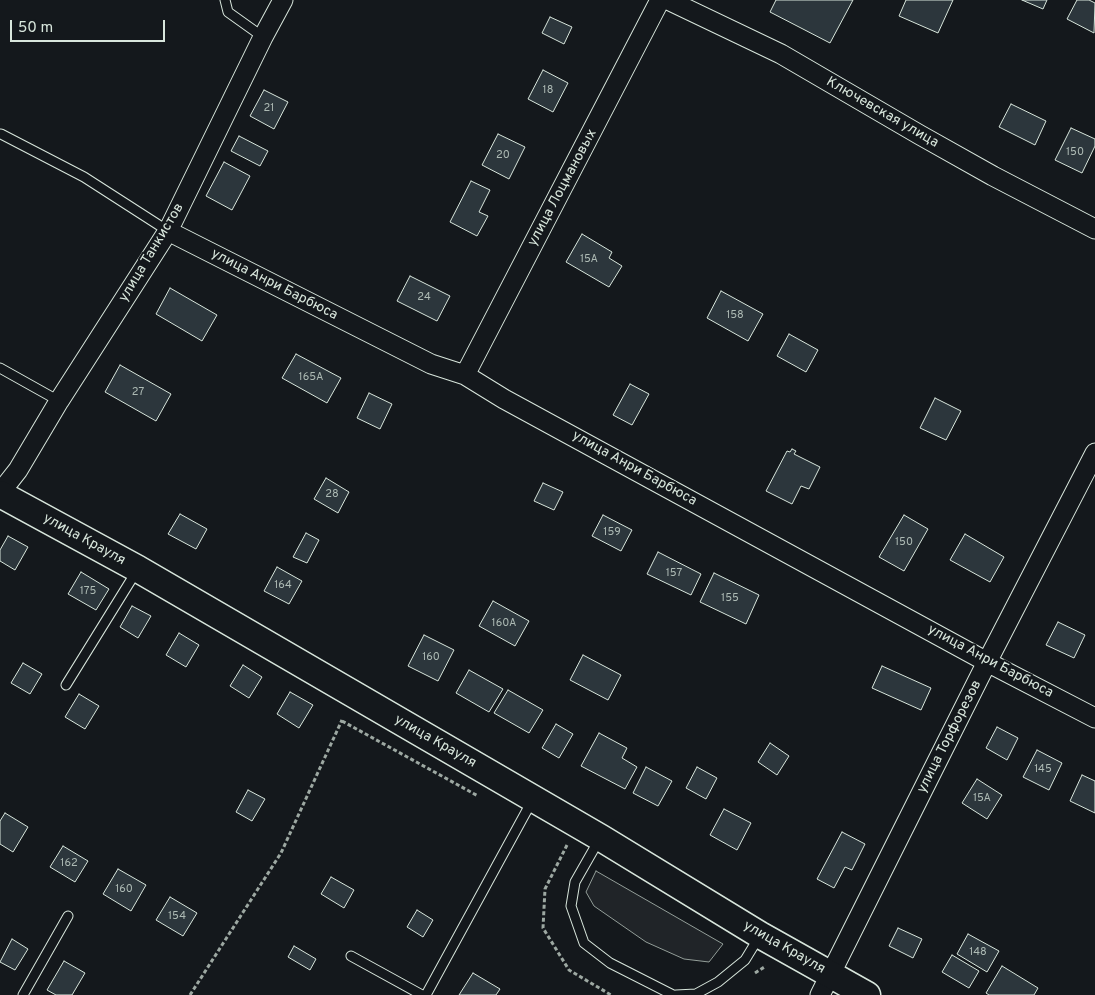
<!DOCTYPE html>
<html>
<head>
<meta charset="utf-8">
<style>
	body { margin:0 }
	#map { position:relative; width:1095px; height:995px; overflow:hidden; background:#14181c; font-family:Overpass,sans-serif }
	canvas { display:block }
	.scale { position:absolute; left:10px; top:20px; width:155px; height:22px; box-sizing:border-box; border:2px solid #d8e6dc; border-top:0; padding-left:6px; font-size:15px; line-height:18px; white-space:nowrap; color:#d8e6dc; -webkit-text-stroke:4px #14181c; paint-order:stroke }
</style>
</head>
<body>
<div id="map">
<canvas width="1095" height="995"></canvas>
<div class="scale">50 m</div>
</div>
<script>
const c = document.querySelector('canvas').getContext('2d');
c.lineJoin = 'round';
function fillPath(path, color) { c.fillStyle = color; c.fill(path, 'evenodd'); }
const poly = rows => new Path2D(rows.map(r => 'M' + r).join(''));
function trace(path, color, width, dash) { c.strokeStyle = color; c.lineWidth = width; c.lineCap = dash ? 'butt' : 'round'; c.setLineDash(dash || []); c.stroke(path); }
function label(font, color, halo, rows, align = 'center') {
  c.font = font + ' Overpass,sans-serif'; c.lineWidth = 4; c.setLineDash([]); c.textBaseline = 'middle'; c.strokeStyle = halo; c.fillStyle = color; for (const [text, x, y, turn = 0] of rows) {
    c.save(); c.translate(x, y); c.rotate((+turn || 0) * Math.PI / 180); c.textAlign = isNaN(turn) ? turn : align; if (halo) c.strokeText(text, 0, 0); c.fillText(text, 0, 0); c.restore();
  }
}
const green = poly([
	[596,871,723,944,709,962,684,959,646,942,594,906,586,892,596,871]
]);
fillPath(green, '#202428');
trace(green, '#939e99', 1);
const building = poly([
	[776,0,853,0,830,43,770,12,776,0],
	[906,0,953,0,938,33,899,16,906,0],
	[1022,0,1047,0,1043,9,1022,0],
	[1077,0,1089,0,1095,3,1094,33,1067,19,1077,0],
	[550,17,572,27,564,44,542,33,550,17],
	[543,70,568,83,553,112,528,99,543,70],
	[264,90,288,102,274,129,250,116,264,90],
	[1011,104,1046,121,1035,145,999,127,1011,104],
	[1071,128,1095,139,1095,146,1082,173,1055,160,1071,128],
	[498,134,525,147,509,179,482,165,498,134],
	[239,136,268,151,260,166,231,151,239,136],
	[224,162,250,176,232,210,206,196,224,162],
	[471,181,490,190,479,212,488,216,477,236,450,222,471,181],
	[582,234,612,252,609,258,622,266,609,287,566,262,582,234],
	[410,276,450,296,437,321,397,301,410,276],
	[170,288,217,315,202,341,156,314,170,288],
	[721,291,763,314,748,341,707,318,721,291],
	[789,334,818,350,806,372,777,356,789,334],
	[296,354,341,378,327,403,282,378,296,354],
	[120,365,171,394,156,421,105,392,120,365],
	[630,384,649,394,632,425,613,415,630,384],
	[369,393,392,404,380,429,357,418,369,393],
	[935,398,961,411,946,440,920,428,935,398],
	[792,449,796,451,794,454,820,467,809,489,801,486,792,504,766,491,787,451,790,452,792,449],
	[326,478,349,492,338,513,314,499,326,478],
	[543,483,563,492,554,510,534,501,543,483],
	[180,514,207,529,196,549,168,534,180,514],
	[603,515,632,530,621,551,592,536,603,515],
	[904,515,928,529,904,571,879,557,904,515],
	[306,533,319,540,307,563,293,557,306,533],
	[965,534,1004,557,990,582,950,560,965,534],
	[8,536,28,547,15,570,0,561,0,550,8,536],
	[658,552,701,574,691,595,647,574,658,552],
	[277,567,302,581,289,604,264,591,277,567],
	[81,572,109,589,96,610,68,594,81,572],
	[714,573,759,595,746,624,700,602,714,573],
	[493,601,529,621,515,646,479,626,493,601],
	[132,606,151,616,138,638,120,627,132,606],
	[1058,622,1085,635,1074,658,1046,645,1058,622],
	[179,633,199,645,186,667,166,655,179,633],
	[424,635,454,650,438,681,408,666,424,635],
	[583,655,621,675,608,700,570,680,583,655],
	[23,663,42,674,30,694,11,683,23,663],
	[243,665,262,677,249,698,230,686,243,665],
	[882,666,931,688,921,710,872,688,882,666],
	[469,670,503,689,489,712,456,693,469,670],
	[508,690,543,710,529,733,494,713,508,690],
	[290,692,313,705,299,728,277,714,290,692],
	[79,694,99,706,85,729,65,717,79,694],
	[556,724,573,734,559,758,542,748,556,724],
	[997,727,1018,738,1007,760,986,748,997,727],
	[599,733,627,748,622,758,637,767,625,789,581,766,599,733],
	[770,743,789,756,777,775,758,762,770,743],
	[1037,750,1062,763,1049,790,1023,777,1037,750],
	[646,767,672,781,658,806,633,793,646,767],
	[697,767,717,778,706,799,686,788,697,767],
	[1082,775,1095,781,1095,813,1070,801,1082,775],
	[977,779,1002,795,987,819,962,803,977,779],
	[248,790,265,799,252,821,236,812,248,790],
	[724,809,751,823,737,850,710,835,724,809],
	[5,813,28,827,13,852,0,844,0,821,5,813],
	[842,832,865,844,852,870,845,867,834,888,817,879,842,832],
	[63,846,88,861,75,882,50,867,63,846],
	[118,869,146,885,131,911,103,894,118,869],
	[331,877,354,890,344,908,321,894,331,877],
	[170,897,197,913,183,936,156,920,170,897],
	[417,910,433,920,423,937,407,927,417,910],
	[898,928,922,939,913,958,889,946,898,928],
	[968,934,999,951,987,972,957,954,968,934],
	[12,939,28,949,15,970,0,962,12,939],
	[294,946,316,959,310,970,288,957,294,946],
	[952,955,979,971,969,988,942,972,952,955],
	[64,961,85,973,72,995,56,995,47,990,64,961],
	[1002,966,1038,988,1034,995,989,995,986,993,1002,966],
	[473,973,500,989,496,995,459,995,473,973]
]);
fillPath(building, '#2c363c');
trace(building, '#d8e6dc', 1);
const lane = poly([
	[225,0,228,12,263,37],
	[1,134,84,177,168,231],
	[0,368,59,401],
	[66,685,136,572],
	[599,840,575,882,571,906,584,943,610,963,673,995],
	[351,956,422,995],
	[23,995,68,916],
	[426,995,532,801],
	[676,995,696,994,718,982,745,960,759,937]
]);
const street = poly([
	[668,0,781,54,920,135,993,176,1095,229],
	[168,231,431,364,465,375,504,399,987,662,1095,718],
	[465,375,660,0],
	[0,493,18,470,59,401,168,231,263,37,283,0],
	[820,995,987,662,1095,453]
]);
const secondary = poly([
	[0,494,138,569,601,838,760,935,867,995]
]);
trace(lane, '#d8e6dc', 11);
trace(street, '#d8e6dc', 21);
trace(secondary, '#d8e6dc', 29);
trace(poly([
	[342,721,478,796],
	[567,845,545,889,543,928,569,970,611,995],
	[755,973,766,966],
	[190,995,281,853,342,720]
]), '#9da8a2', 3, [4, 2.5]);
trace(lane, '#14181c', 9);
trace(street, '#14181c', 19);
trace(secondary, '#14181c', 26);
label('11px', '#adbab4', null, [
	["18",548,91],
	["21",269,109],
	["150",1075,153],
	["20",503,156],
	["15А",589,260],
	["24",424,298],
	["158",735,316],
	["165А",311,378],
	["27",138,393],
	["28",332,495],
	["159",612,533],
	["150",904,543],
	["157",674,574],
	["164",283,586],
	["175",88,592],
	["155",730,599],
	["160А",504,624],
	["160",431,658],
	["145",1043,770],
	["15А",982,799],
	["162",69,864],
	["160",124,890],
	["154",177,917],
	["148",978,953]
]);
label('14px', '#d8e6dc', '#14181c', [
	["Ключевская улица",882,113,30],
	["улица Лоцмановых",563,188,-62],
	["улица Танкистов",152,253,-59],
	["улица Анри Барбюса",274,285,27],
	["улица Анри Барбюса",634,469,29],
	["улица Крауля",84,540,29],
	["улица Анри Барбюса",990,662,28],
	["улица Торфорезов",950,737,-63],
	["улица Крауля",435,742,30],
	["улица Крауля",784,948,30]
]);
</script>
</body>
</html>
